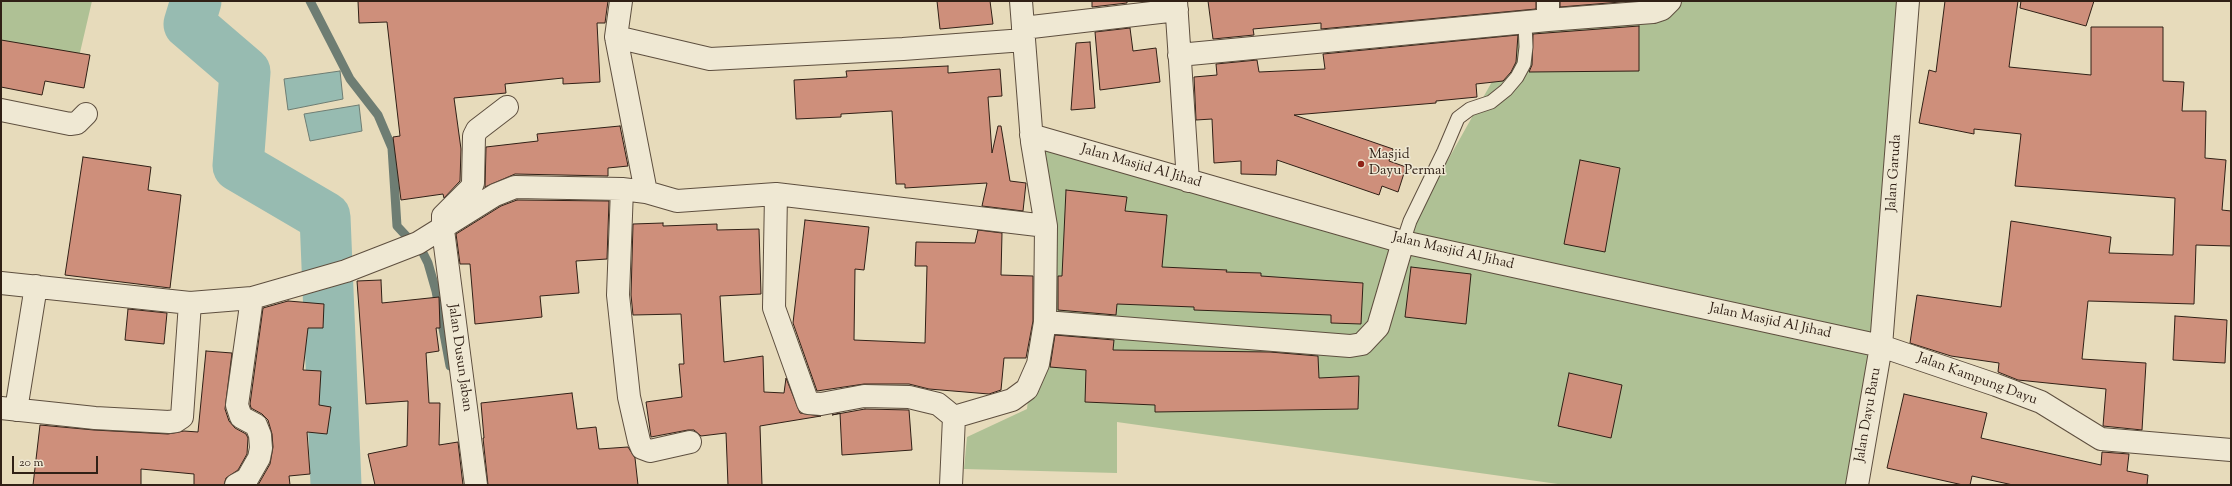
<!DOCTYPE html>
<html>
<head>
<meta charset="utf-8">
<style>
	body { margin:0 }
	#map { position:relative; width:2232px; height:486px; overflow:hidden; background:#e7dbbb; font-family:"Sorts Mill Goudy",serif }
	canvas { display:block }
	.frame { position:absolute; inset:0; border:2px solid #302016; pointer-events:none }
	.scale { position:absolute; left:12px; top:456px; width:86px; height:18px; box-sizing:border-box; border:2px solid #302016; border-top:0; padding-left:5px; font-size:12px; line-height:14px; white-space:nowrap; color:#302016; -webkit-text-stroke:3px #efe8d3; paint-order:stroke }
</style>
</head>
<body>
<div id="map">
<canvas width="2232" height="486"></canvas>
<div class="frame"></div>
<div class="scale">20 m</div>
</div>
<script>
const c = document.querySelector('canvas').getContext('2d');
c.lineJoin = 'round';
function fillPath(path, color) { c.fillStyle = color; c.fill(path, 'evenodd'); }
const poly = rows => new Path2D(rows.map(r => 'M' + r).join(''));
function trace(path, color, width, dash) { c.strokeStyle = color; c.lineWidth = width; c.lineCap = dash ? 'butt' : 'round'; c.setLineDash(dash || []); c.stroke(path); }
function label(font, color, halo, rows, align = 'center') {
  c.font = font + ' "Sorts Mill Goudy",serif'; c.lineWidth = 3; c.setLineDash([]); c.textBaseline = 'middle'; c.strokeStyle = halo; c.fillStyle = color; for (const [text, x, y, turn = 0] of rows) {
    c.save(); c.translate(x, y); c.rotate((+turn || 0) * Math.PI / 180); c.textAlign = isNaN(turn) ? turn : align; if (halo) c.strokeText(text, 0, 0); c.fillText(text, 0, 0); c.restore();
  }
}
fillPath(poly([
	[1,1,92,1,75,74,1,60],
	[1648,1,1911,1,1857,485,1565,485,1117,422,1117,473,964,469,967,437,1027,409,1046,226,1036,141,1408,231,1525,23]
]), '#afc195');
const water = poly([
	[340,71,343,99,288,110,284,79,340,71],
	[359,105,362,131,310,141,304,114,359,105]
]);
fillPath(water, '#97bbb1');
trace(water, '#6e7d73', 1);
trace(poly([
	[310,1,350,79,378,115,392,148,397,226,410,240,418,243,428,263,436,291,450,366]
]), '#6e7d73', 9);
trace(poly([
	[196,1,189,24,245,72,238,166,325,217,336,485]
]), '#97bbb1', 51);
const building = poly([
	[358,1,608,1,605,23,597,23,600,82,563,84,563,78,505,84,506,93,454,98,461,149,460,181,444,198,443,194,401,200,393,137,400,136,387,22,359,23,358,1],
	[937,1,990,1,993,24,940,29,937,1],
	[1092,1,1127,1,1127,3,1092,7,1092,1],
	[1208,1,1536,1,1536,9,1321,29,1321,23,1253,29,1254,35,1213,39,1208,1],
	[1560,1,1633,1,1560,7,1560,1],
	[1945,1,2018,1,2009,67,2091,75,2091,27,2163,27,2163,81,2184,82,2182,111,2206,111,2205,158,2226,160,2222,210,2231,211,2231,246,2196,245,2194,304,2088,301,2082,359,2146,363,2142,430,2103,426,2106,389,2018,380,1998,372,1999,363,1951,356,1910,343,1917,295,2001,307,2011,221,2111,237,2109,253,2173,255,2175,198,2015,186,2021,134,1974,129,1974,134,1919,123,1929,70,1936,72,1945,1],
	[2021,1,2094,1,2086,26,2020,8,2021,1],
	[1639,26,1639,71,1529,72,1532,65,1533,34,1639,26],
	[1130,28,1133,51,1156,48,1160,82,1100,90,1095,32,1130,28],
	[1518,35,1516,62,1511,72,1503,81,1476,84,1477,97,1436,101,1436,103,1294,115,1393,149,1389,161,1406,167,1398,192,1382,186,1379,195,1277,160,1276,175,1241,174,1241,161,1214,163,1212,119,1196,120,1194,77,1217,75,1216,64,1257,60,1259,72,1325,69,1323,54,1518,35],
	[1,40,90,55,84,88,45,81,42,95,1,87,1,40],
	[1090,42,1095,108,1071,110,1076,43,1090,42],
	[948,66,948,73,1000,69,1002,96,988,97,992,153,998,126,1001,126,1010,181,1026,183,1023,211,982,206,987,183,905,188,905,184,896,184,892,111,841,114,841,117,796,119,794,80,847,77,846,71,948,66],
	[620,126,628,166,608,168,608,176,515,174,485,187,486,147,538,141,537,134,620,126],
	[83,157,151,167,148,190,181,195,170,288,65,275,83,157],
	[1580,160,1620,168,1605,252,1564,244,1580,160],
	[1066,190,1127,197,1125,211,1167,215,1162,267,1227,270,1226,272,1261,273,1261,276,1363,283,1361,324,1331,323,1331,315,1194,310,1194,307,1117,304,1116,315,1058,310,1058,276,1062,276,1066,190],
	[517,200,609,201,607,259,576,261,579,293,540,296,542,317,475,324,470,264,460,264,456,234,501,206,517,200],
	[805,220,869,227,864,270,855,269,854,340,925,343,927,266,915,266,916,242,975,243,978,230,1002,233,1001,275,1033,276,1033,321,1026,358,1004,358,1001,390,989,394,929,389,909,384,864,384,817,391,793,323,805,220],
	[663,223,663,226,717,224,717,230,759,229,761,294,720,296,724,362,763,356,764,392,784,393,786,378,800,413,821,416,760,426,762,485,728,485,726,433,701,436,694,430,688,430,651,437,646,402,682,397,679,364,684,364,681,314,633,315,631,295,633,224,663,223],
	[1411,267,1471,274,1466,324,1405,317,1411,267],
	[381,280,382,303,439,297,440,328,436,328,439,351,426,353,429,403,440,403,439,445,458,442,463,485,375,485,368,454,407,446,408,401,366,404,357,281,381,280],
	[288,301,324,304,323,328,308,328,303,370,321,371,319,405,331,407,327,434,307,432,310,474,289,476,290,485,258,485,270,464,273,447,272,434,268,420,262,414,251,408,250,404,263,308,288,301],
	[128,309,167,313,164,344,125,340,128,309],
	[2175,316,2227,320,2225,363,2173,360,2175,316],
	[1055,335,1114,340,1113,350,1270,352,1318,356,1319,378,1359,376,1358,409,1155,412,1155,405,1085,402,1086,370,1050,367,1055,335],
	[206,351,232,353,225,409,229,421,235,428,246,434,248,438,247,454,238,470,226,478,224,485,194,485,194,474,141,469,141,485,33,485,40,425,94,430,168,434,184,431,198,432,206,351],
	[1569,373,1622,385,1611,438,1558,426,1569,373],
	[572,393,577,429,596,427,599,449,628,447,635,458,638,485,488,485,483,438,484,438,481,403,572,393],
	[1904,394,1987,413,1981,438,2101,465,2102,452,2129,454,2127,471,2148,475,2147,485,2013,485,1972,476,1970,485,1963,485,1887,468,1904,394],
	[865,409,909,410,912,450,842,455,840,413,832,415,865,409]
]);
fillPath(building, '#ce8f7b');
trace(building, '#302016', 1);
const service = poly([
	[1403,242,1410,221,1444,151,1458,118,1470,109,1491,102,1506,90,1517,77,1524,64,1526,47,1525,23]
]);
const minor = poly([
	[621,1,616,37,646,192,677,201,776,194,1046,226],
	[1021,1,1032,142,1046,226,1045,322,1350,346,1362,344,1378,327,1403,242],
	[1176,1,1188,181],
	[1548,20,1653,12,1662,9,1670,1],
	[1023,28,1177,10],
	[616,37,710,59,903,49,1024,40],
	[1179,55,1548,20,1548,1],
	[1,110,70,124,77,123,86,114],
	[1031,135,1403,242,1881,346,1996,385,2041,402,2101,439,2231,450],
	[622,189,618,295,629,397,639,441,642,448,650,451,690,442],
	[776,194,774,308,808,403,821,404,864,396,909,397,938,404,954,417],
	[1,283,190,303,252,298,346,271,418,243,495,195,515,187,622,189,646,192],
	[1,408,95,418,169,422,176,421,182,417,190,303],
	[16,410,36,286],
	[236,485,247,479,259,458,261,448,260,435,256,425,241,417,237,405,252,298],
	[476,485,443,230,443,216,471,188,473,183,474,136,477,130,507,107],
	[951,485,954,417,1012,400,1027,389,1038,364,1045,322],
	[1857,485,1881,346,1908,1]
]);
trace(service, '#5e4f3f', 15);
trace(minor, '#5e4f3f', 24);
trace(service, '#efe8d3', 13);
trace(minor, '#efe8d3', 22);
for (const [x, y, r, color] of [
	[1361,164,4,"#8f2418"]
]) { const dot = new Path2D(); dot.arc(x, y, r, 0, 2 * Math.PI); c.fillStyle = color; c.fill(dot); trace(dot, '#efe8d3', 1.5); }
label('14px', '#302016', '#efe8d3', [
	["Masjid",1369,156],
	["Dayu Permai",1369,172]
], 'left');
label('14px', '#302016', '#efe8d3', [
	["Jalan Masjid Al Jihad",1141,167,16],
	["Jalan Garuda",1895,173,-86],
	["Jalan Masjid Al Jihad",1453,252,13],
	["Jalan Masjid Al Jihad",1770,322,12],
	["Jalan Dusun Jaban",459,358,82],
	["Jalan Kampung Dayu",1977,380,20],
	["Jalan Dayu Baru",1869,415,-80]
]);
</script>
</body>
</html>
